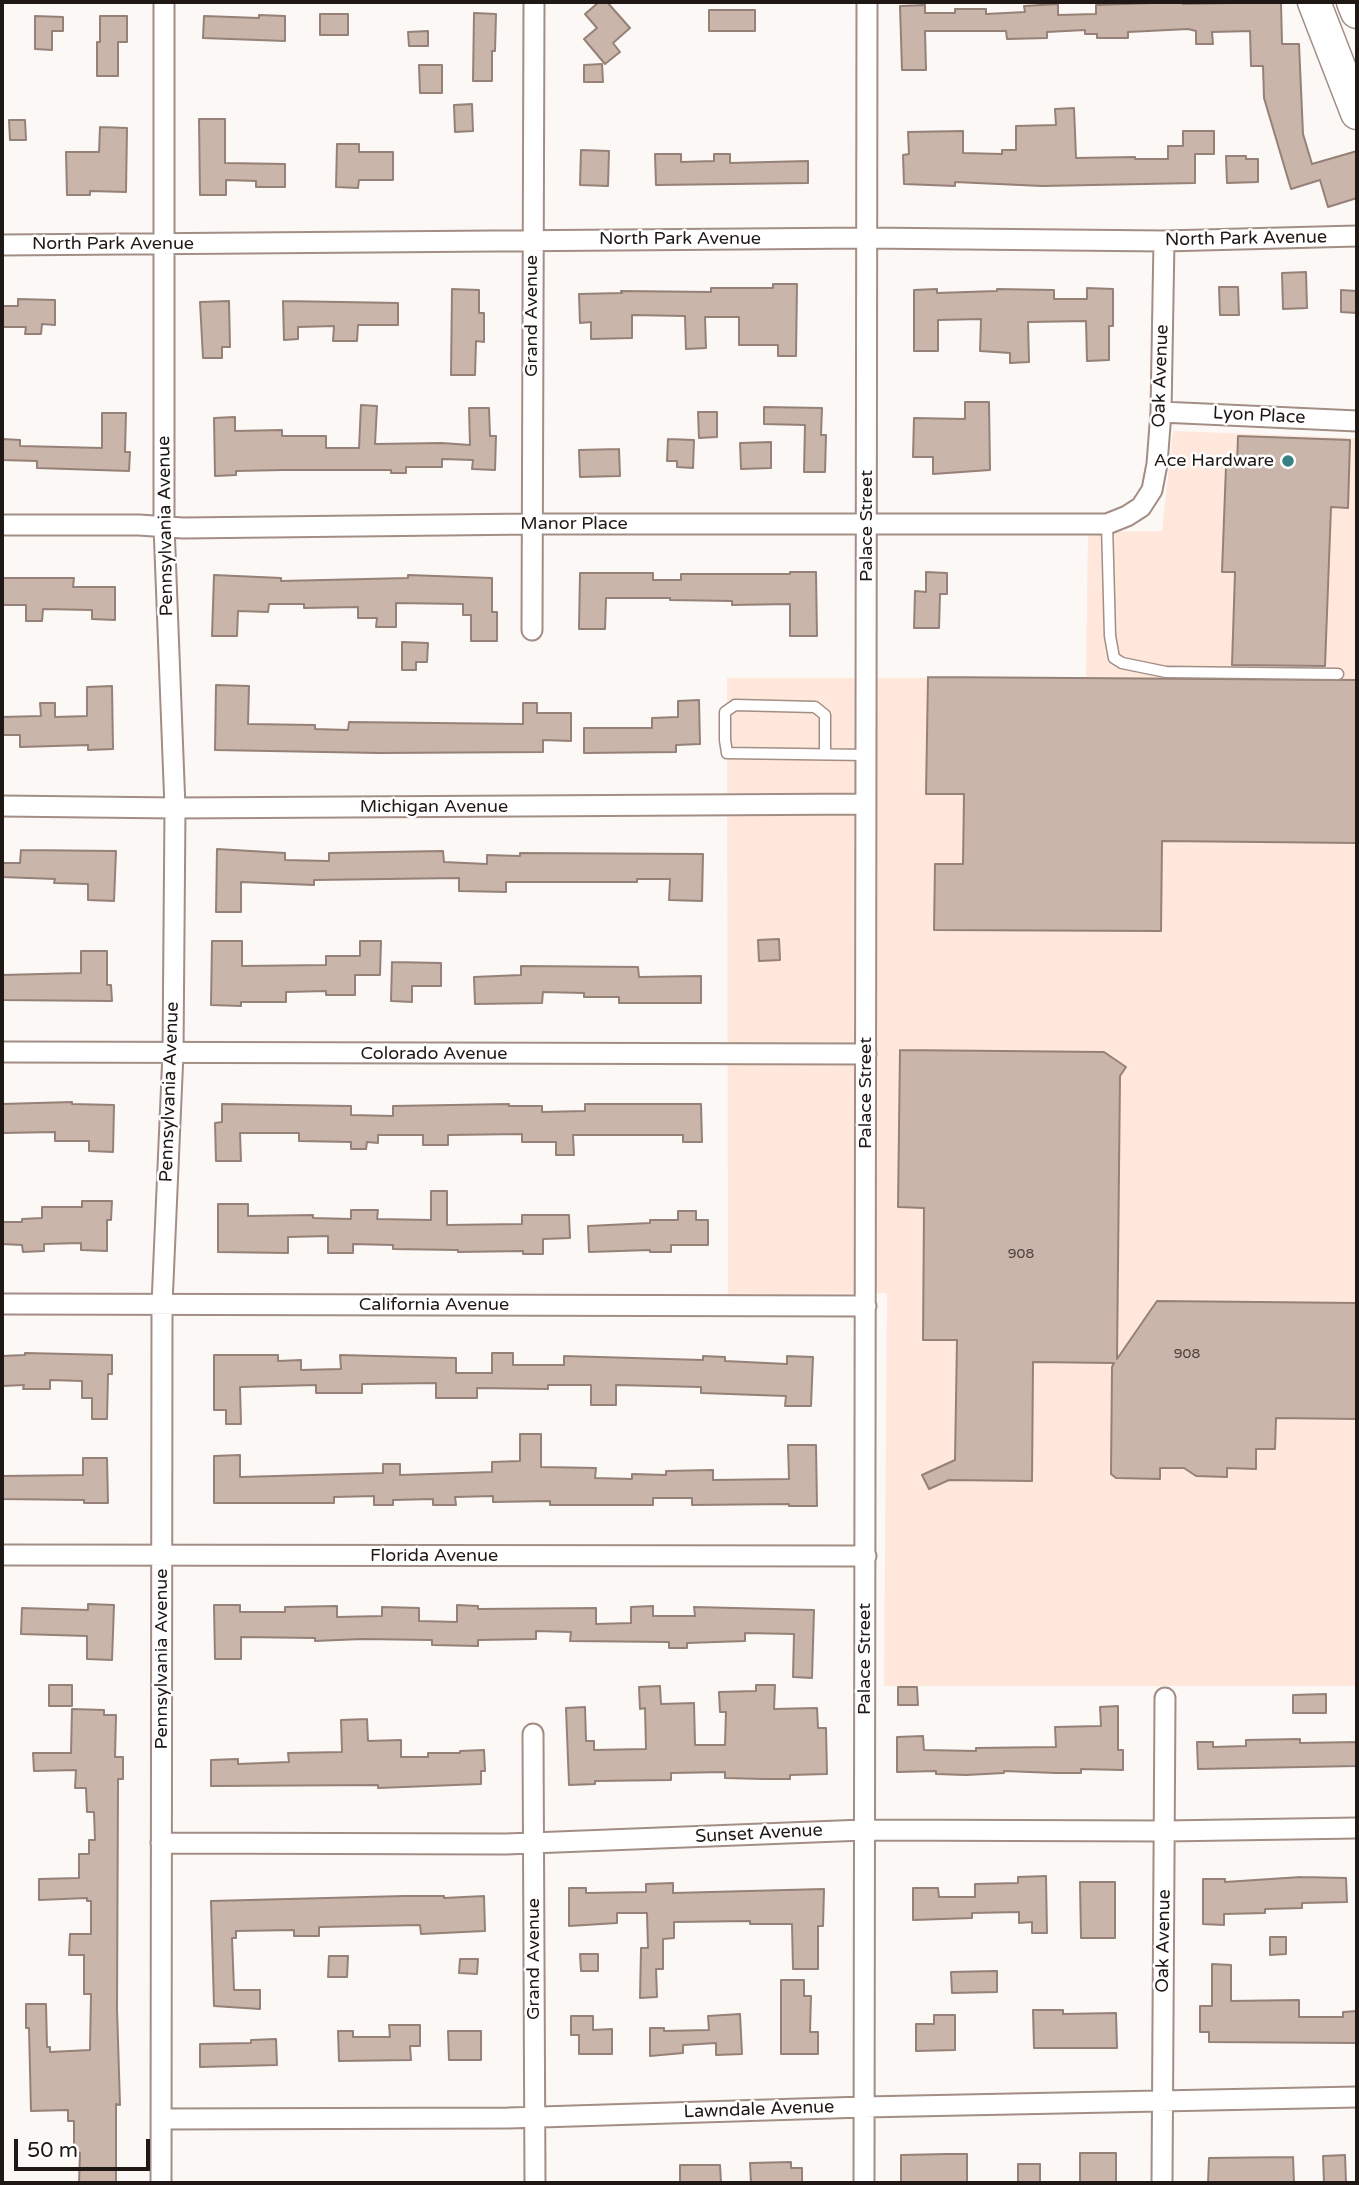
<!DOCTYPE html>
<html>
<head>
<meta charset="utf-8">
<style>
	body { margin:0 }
	#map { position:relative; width:1359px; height:2185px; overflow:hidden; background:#fcf8f6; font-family:"Varela Round",sans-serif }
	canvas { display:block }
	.frame { position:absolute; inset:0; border:4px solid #1f1814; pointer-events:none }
	.scale { position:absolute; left:14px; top:2139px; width:136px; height:32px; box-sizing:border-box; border:4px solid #1f1814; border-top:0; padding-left:9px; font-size:21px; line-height:24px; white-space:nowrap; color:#1f1814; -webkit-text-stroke:5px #fff; paint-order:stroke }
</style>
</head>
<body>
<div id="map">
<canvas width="1359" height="2185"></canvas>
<div class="frame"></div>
<div class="scale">50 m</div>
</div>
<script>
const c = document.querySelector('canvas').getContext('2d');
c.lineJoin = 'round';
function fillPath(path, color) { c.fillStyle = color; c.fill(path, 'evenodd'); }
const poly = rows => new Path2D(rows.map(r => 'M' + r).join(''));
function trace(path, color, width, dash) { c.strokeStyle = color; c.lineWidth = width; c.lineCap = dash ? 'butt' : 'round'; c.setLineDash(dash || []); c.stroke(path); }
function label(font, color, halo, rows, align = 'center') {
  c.font = font + ' "Varela Round",sans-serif'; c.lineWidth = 5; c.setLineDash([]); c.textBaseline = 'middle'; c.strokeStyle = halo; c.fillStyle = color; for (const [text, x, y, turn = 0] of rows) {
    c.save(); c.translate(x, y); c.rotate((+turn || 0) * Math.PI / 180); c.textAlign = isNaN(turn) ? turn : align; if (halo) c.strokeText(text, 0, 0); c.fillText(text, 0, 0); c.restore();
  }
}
fillPath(poly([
	[1173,431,1357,438,1357,1686,884,1686,887,1293,728,1295,727,678,1086,678,1088,532,1162,531]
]), '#ffe7db');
const building = poly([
	[599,2,607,2,630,28,613,43,620,52,605,64,584,39,597,28,585,14,599,2],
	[1183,2,1183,4,1281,2,1282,44,1299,44,1303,134,1312,164,1357,151,1357,198,1328,207,1320,180,1291,189,1264,98,1263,66,1251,66,1250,31,1212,32,1213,44,1196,44,1196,31,1188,29,1128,32,1128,38,1097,38,1097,34,1085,34,1085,30,1047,32,1047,38,1007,39,1006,31,925,31,926,70,902,70,900,6,925,5,925,13,955,13,955,9,986,9,986,14,1025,12,1024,6,1058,4,1058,15,1096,14,1096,5,1183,2],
	[709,10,755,10,755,31,709,31,709,10],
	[474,13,496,14,495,51,492,51,492,81,473,81,474,13],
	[320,14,348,14,348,35,320,35,320,14],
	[259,15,285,16,285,41,203,38,204,16,259,18,259,15],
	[35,16,63,17,63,31,52,31,52,50,35,49,35,16],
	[100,16,127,16,127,42,118,42,118,76,97,76,97,42,100,42,100,16],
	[428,31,428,46,409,46,408,32,428,31],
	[602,64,603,82,584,82,584,65,602,64],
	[419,65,442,65,442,93,420,93,419,65],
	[472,104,473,131,455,132,454,105,472,104],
	[1074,108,1076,158,1135,157,1135,159,1168,159,1168,146,1183,146,1183,131,1214,131,1214,154,1195,154,1195,183,1042,186,955,182,955,186,904,184,903,155,909,154,908,132,963,131,963,153,1002,154,1002,150,1016,150,1016,126,1056,125,1055,109,1074,108],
	[199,119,225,119,225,163,285,164,285,187,256,187,256,181,226,180,226,195,200,195,199,119],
	[9,120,25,120,26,140,10,140,9,120],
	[100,127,127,128,126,192,90,191,90,195,67,195,66,152,99,152,100,127],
	[337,144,359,144,359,152,393,152,393,180,359,180,358,188,336,187,337,144],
	[581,150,609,151,608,186,580,185,581,150],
	[655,154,681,154,681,162,714,161,714,154,730,154,730,163,808,161,808,183,656,185,655,154],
	[1226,156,1246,156,1246,159,1258,159,1258,182,1227,183,1226,156],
	[1306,272,1307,308,1283,309,1282,273,1306,272],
	[773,284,797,284,796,356,778,356,778,345,739,345,739,317,705,317,706,348,686,349,685,316,632,315,632,338,591,339,591,322,580,323,579,294,622,293,621,291,711,292,711,288,773,288,773,284],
	[1219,287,1238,287,1239,315,1220,315,1219,287],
	[1087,288,1113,289,1113,326,1109,326,1109,360,1087,361,1086,321,1028,322,1029,362,1010,363,1010,353,980,351,981,319,938,320,938,351,914,351,914,290,937,289,937,293,997,291,997,289,1054,290,1054,299,1087,299,1087,288],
	[452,289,479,290,479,313,484,313,484,342,476,341,475,375,451,375,452,289],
	[1341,290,1357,291,1357,313,1341,312,1341,290],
	[18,299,55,300,55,325,42,324,41,334,25,334,26,327,2,327,2,306,18,306,18,299],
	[229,301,230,347,222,347,222,358,203,358,200,302,229,301],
	[283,301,398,303,398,325,358,325,357,341,333,341,334,326,298,327,298,339,284,340,283,301],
	[965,402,989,402,990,470,933,474,933,457,913,457,914,418,965,419,965,402],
	[361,405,377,406,375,444,442,443,470,445,469,408,489,408,490,436,496,436,495,470,472,469,473,460,442,459,442,467,406,467,406,473,391,473,391,470,283,470,236,471,236,475,215,476,214,418,235,417,235,431,282,430,282,436,326,436,326,448,359,448,361,405],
	[764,407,822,408,821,435,826,435,825,472,804,472,805,425,764,424,764,407],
	[698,412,717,412,717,437,699,438,698,412],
	[102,413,126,413,125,452,130,452,129,471,37,468,37,461,2,460,3,439,20,440,20,446,102,448,102,413],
	[1238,436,1350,440,1348,508,1331,507,1325,666,1232,665,1235,572,1222,572,1226,466,1237,466,1238,436],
	[668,439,694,440,693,468,677,467,677,461,667,461,668,439],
	[771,442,771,468,741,469,740,443,771,442],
	[619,449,620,476,580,477,579,450,619,449],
	[790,572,816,572,817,636,790,636,790,604,732,605,732,601,670,600,670,598,606,598,605,629,579,629,580,573,653,573,653,580,681,580,681,574,790,574,790,572],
	[926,572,947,573,947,594,940,594,939,628,914,628,915,591,926,592,926,572],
	[214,575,281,578,281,581,408,578,408,575,492,578,492,612,497,612,497,641,471,641,471,615,463,615,463,604,396,603,396,627,376,627,377,618,358,618,358,607,304,608,304,604,269,604,268,612,238,611,237,636,212,636,214,575],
	[2,578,74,578,73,587,115,587,115,620,92,619,92,610,43,609,42,621,26,621,26,605,2,605,2,578],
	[402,642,428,643,427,662,416,662,416,670,402,670,402,642],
	[928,677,1357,680,1357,843,1162,841,1161,931,934,930,935,864,963,864,964,794,926,794,928,677],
	[216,685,249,686,248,724,315,725,315,729,348,730,349,722,523,724,523,703,537,703,537,713,571,713,571,741,543,740,543,752,379,753,215,750,216,685],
	[112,686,113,749,88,750,88,745,20,747,20,735,2,735,2,717,41,716,40,703,55,703,55,717,87,716,87,687,112,686],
	[699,700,700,744,676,745,676,752,584,753,584,728,652,728,652,718,678,717,678,701,699,700],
	[217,849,285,853,285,860,329,861,329,853,443,851,444,862,487,864,487,855,520,856,520,853,703,854,702,901,669,900,670,879,637,879,637,882,506,882,506,892,459,891,459,878,314,880,314,885,241,882,241,912,216,912,217,849],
	[21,850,116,851,114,901,88,900,88,884,54,883,55,879,2,877,2,863,20,863,21,850],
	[779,939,780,960,759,961,758,940,779,939],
	[212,941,242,941,242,966,326,965,326,956,360,956,360,941,381,941,380,975,355,975,355,995,326,995,326,991,286,992,286,1002,241,1002,241,1006,211,1005,212,941],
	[81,951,107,951,107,985,111,985,112,1001,2,1000,2,975,81,973,81,951],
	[392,962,441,963,441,986,412,986,412,1002,391,1001,392,962],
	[521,966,638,967,639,977,701,976,701,1003,619,1003,619,997,584,997,584,993,543,992,542,1003,475,1004,474,977,521,975,521,966],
	[900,1050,1104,1052,1126,1067,1120,1076,1117,1359,1157,1301,1357,1303,1357,1419,1276,1418,1275,1449,1256,1449,1256,1469,1227,1468,1227,1477,1196,1476,1184,1468,1160,1468,1160,1479,1116,1478,1111,1474,1112,1367,1114,1363,1033,1362,1032,1481,949,1480,929,1489,922,1475,955,1460,957,1340,923,1340,924,1208,898,1207,900,1050],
	[72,1102,72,1104,114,1105,113,1152,89,1151,89,1141,55,1141,55,1132,2,1133,2,1104,72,1102],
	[222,1104,351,1106,351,1115,393,1116,393,1106,509,1104,509,1106,542,1106,542,1112,585,1111,585,1104,701,1104,702,1142,683,1142,683,1135,573,1135,574,1155,556,1155,556,1142,522,1142,522,1134,448,1135,448,1145,423,1145,423,1135,378,1135,378,1143,367,1142,366,1149,351,1149,351,1142,299,1141,299,1133,240,1133,241,1161,216,1161,215,1123,222,1122,222,1104],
	[431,1191,447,1191,447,1225,522,1224,522,1215,569,1215,570,1238,543,1239,543,1254,523,1254,523,1251,458,1252,458,1250,393,1249,393,1245,353,1244,353,1253,328,1253,328,1236,288,1237,288,1253,218,1252,218,1204,248,1204,248,1216,313,1215,313,1218,351,1219,351,1210,378,1210,377,1219,431,1220,431,1191],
	[82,1201,112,1201,111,1220,107,1220,107,1251,81,1250,81,1243,44,1244,44,1251,23,1252,22,1245,2,1244,2,1222,22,1222,22,1219,42,1218,42,1207,82,1207,82,1201],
	[678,1211,696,1211,696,1220,708,1220,708,1245,671,1245,671,1252,650,1252,650,1250,589,1252,588,1226,650,1223,650,1220,678,1220,678,1211],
	[25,1353,112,1355,112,1374,108,1374,107,1419,92,1419,92,1398,82,1398,82,1381,50,1380,50,1389,23,1389,24,1385,2,1386,2,1356,25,1355,25,1353],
	[492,1353,513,1353,513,1365,564,1365,564,1356,703,1360,703,1356,725,1357,725,1361,787,1364,787,1356,813,1357,811,1406,785,1406,786,1396,701,1393,701,1387,616,1385,616,1405,591,1405,591,1385,548,1385,548,1389,477,1388,477,1398,436,1398,436,1383,362,1384,362,1393,316,1393,316,1385,240,1387,241,1424,226,1424,226,1410,214,1410,214,1355,278,1355,278,1361,301,1360,301,1370,341,1369,340,1355,456,1358,456,1373,492,1373,492,1353],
	[520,1434,541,1434,541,1467,596,1468,595,1478,632,1479,632,1474,666,1475,666,1471,713,1470,713,1480,789,1479,788,1445,816,1445,817,1506,789,1506,789,1504,692,1505,692,1498,653,1498,653,1505,550,1505,550,1501,493,1502,493,1496,455,1497,456,1505,433,1505,433,1499,393,1500,393,1505,374,1505,374,1496,334,1497,334,1503,214,1503,214,1456,240,1455,240,1477,383,1473,383,1464,400,1464,400,1475,492,1472,492,1462,520,1461,520,1434],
	[83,1458,107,1458,108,1503,84,1503,84,1500,2,1499,2,1476,83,1475,83,1458],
	[88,1604,114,1605,112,1660,87,1659,87,1636,21,1634,22,1608,88,1610,88,1604],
	[214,1605,240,1605,240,1612,285,1612,285,1607,337,1606,337,1617,382,1616,382,1607,419,1608,419,1621,457,1622,457,1605,478,1606,478,1609,596,1608,596,1624,631,1623,631,1607,653,1606,653,1616,695,1616,694,1607,814,1610,812,1678,793,1677,794,1634,745,1633,745,1641,687,1643,687,1648,669,1648,669,1642,570,1641,571,1632,536,1631,536,1639,478,1640,478,1646,432,1645,432,1640,362,1639,315,1641,315,1638,241,1637,241,1659,215,1659,214,1605],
	[49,1685,72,1685,72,1706,49,1706,49,1685],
	[756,1685,775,1685,774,1709,817,1708,818,1728,826,1728,827,1774,790,1775,790,1779,763,1779,725,1778,725,1772,671,1773,671,1780,595,1781,595,1784,569,1785,566,1708,585,1707,586,1741,594,1741,594,1750,646,1749,645,1708,640,1709,639,1687,660,1686,661,1704,694,1703,695,1745,725,1745,726,1712,720,1712,719,1692,756,1691,756,1685],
	[898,1687,917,1687,918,1705,898,1705,898,1687],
	[1326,1694,1326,1713,1293,1713,1293,1695,1326,1694],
	[1118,1706,1118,1750,1123,1750,1123,1770,1081,1769,1081,1773,1056,1773,1004,1771,1004,1773,966,1775,936,1774,936,1771,897,1772,897,1737,923,1736,924,1750,976,1751,976,1748,1056,1747,1055,1727,1101,1726,1100,1707,1118,1706],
	[72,1709,104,1710,104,1715,116,1715,115,1757,123,1757,123,1779,118,1779,117,2009,120,2105,116,2104,116,2183,79,2183,80,2153,74,2153,74,2121,68,2121,68,2110,31,2111,29,2028,26,2028,26,2004,46,2004,47,2047,50,2047,50,2052,90,2050,91,1994,84,1994,84,1955,69,1955,70,1934,91,1934,91,1901,87,1901,87,1898,39,1900,39,1879,79,1878,79,1854,89,1854,89,1840,95,1840,94,1812,87,1812,86,1788,75,1788,76,1770,34,1771,33,1753,71,1753,72,1709],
	[367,1719,368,1741,401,1740,401,1757,428,1757,428,1753,460,1753,460,1751,484,1750,485,1771,481,1771,481,1784,378,1788,378,1785,211,1786,211,1760,238,1759,238,1764,289,1762,288,1753,342,1752,341,1720,367,1719],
	[1300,1739,1300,1743,1357,1742,1357,1766,1198,1769,1197,1742,1213,1742,1213,1747,1246,1746,1246,1740,1300,1739],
	[1046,1876,1047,1933,1032,1933,1032,1922,1019,1923,1019,1912,972,1913,972,1918,913,1920,913,1888,938,1888,939,1897,975,1897,975,1884,1018,1883,1018,1877,1046,1876],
	[1301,1877,1346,1878,1347,1902,1302,1903,1302,1908,1265,1909,1265,1913,1224,1914,1224,1925,1203,1924,1203,1879,1225,1879,1225,1882,1301,1877],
	[1080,1882,1115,1882,1115,1938,1081,1938,1080,1882],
	[673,1883,673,1893,824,1889,823,1926,818,1926,818,1969,793,1969,792,1924,750,1924,750,1921,674,1922,674,1938,663,1939,663,1969,656,1969,657,1997,640,1998,641,1948,648,1948,647,1913,617,1913,617,1923,569,1926,569,1888,586,1888,586,1893,646,1892,646,1884,673,1883],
	[404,1896,444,1896,444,1898,484,1896,485,1931,421,1934,420,1925,319,1927,319,1936,294,1936,294,1930,236,1931,236,1938,232,1938,234,1990,260,1990,260,2009,214,2006,211,1901,404,1896],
	[1270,1937,1286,1937,1286,1954,1270,1955,1270,1937],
	[580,1954,598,1954,598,1971,581,1971,580,1954],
	[329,1956,348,1956,347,1977,328,1977,329,1956],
	[460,1959,478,1959,477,1974,459,1973,460,1959],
	[1212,1964,1231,1965,1231,2001,1299,2000,1299,2017,1343,2017,1343,2012,1357,2011,1357,2043,1209,2042,1209,2032,1200,2032,1200,2006,1212,2006,1212,1964],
	[997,1971,997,1992,952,1993,951,1972,997,1971],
	[781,1980,804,1980,804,1996,811,1996,810,2032,818,2032,818,2054,781,2054,781,1980],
	[1033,2010,1063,2010,1063,2014,1116,2013,1117,2048,1034,2048,1033,2010],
	[740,2014,742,2054,716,2055,716,2043,683,2045,683,2053,650,2056,650,2028,664,2028,664,2031,709,2030,708,2016,740,2014],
	[934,2015,955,2015,955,2050,916,2051,916,2024,934,2024,934,2015],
	[571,2016,593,2016,593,2030,612,2029,612,2054,579,2054,579,2035,571,2035,571,2016],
	[389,2025,420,2025,420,2046,410,2046,411,2060,339,2061,338,2031,353,2031,353,2037,390,2037,389,2025],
	[448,2031,481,2031,481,2060,449,2060,448,2031],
	[276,2039,277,2065,200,2067,200,2044,251,2043,251,2040,276,2039],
	[1080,2153,1116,2153,1116,2183,1080,2183,1080,2153],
	[947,2154,967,2154,967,2183,901,2183,901,2155,947,2154],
	[1345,2155,1346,2183,1324,2183,1323,2156,1345,2155],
	[1293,2157,1294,2183,1208,2183,1209,2158,1293,2157],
	[791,2162,791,2168,802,2168,802,2183,751,2183,750,2163,791,2162],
	[1018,2164,1040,2164,1040,2183,1018,2183,1018,2164],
	[680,2165,720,2165,721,2183,680,2183,680,2165]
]);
fillPath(building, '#cab5aa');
trace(building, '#958177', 2);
const lane = poly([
	[1107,524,1110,636,1114,658,1122,663,1166,672,1338,674],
	[825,753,825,715,815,707,735,705,725,712,725,740,727,753,866,755]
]);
const street = poly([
	[2,245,865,238,1164,241,1357,236],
	[1161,412,1357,421],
	[2,525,139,525,183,528,531,524,1107,524,1127,516,1141,507,1152,490,1157,464,1161,412,1164,241],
	[532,630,534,2],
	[2,806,175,808,866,804],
	[2,1052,866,1054],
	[2,1304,866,1306],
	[2,1555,866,1556],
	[533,1734,535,2183],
	[161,1843,506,1844,864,1830,1165,1831,1357,1828],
	[161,2119,508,2118,864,2107,1357,2097],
	[161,2183,162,1304,173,1053,175,808,164,526,164,2],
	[864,2183,867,2],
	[1162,2183,1165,1698]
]);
const primary = poly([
	[1314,2,1357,113],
	[1353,2,1357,12]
]);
trace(lane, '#a28e84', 13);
trace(street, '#a28e84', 23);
trace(primary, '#a28e84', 35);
trace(lane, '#fff', 10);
trace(street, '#fff', 19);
trace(primary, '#fff', 32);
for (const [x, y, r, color] of [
	[1288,461,7,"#388183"]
]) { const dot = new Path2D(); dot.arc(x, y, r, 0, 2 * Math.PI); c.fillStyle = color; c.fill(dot); trace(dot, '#fff', 2.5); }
label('14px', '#4a3f3a', null, [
	["908",1021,1254],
	["908",1187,1354]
]);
label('18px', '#1f1814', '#fff', [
	["North Park Avenue",680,239],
	["North Park Avenue",1246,239,-1],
	["North Park Avenue",113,244],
	["Grand Avenue",532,316,-90],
	["Oak Avenue",1161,376,-88],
	["Lyon Place",1259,416,3],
	["Manor Place",574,524],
	["Pennsylvania Avenue",166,526,-91],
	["Palace Street",867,526,-90],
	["Michigan Avenue",434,807],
	["Colorado Avenue",434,1054],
	["Pennsylvania Avenue",170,1092,-88],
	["Palace Street",866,1093,-90],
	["California Avenue",434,1305],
	["Florida Avenue",434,1556],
	["Pennsylvania Avenue",162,1659,-90],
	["Palace Street",865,1659,-90],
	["Sunset Avenue",759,1834,-3],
	["Oak Avenue",1164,1941,-89],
	["Grand Avenue",534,1959,-90],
	["Lawndale Avenue",759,2110,-2]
]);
label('18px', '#1f1814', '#fff', [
	["Ace Hardware",1274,461]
], 'right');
</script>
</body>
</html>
